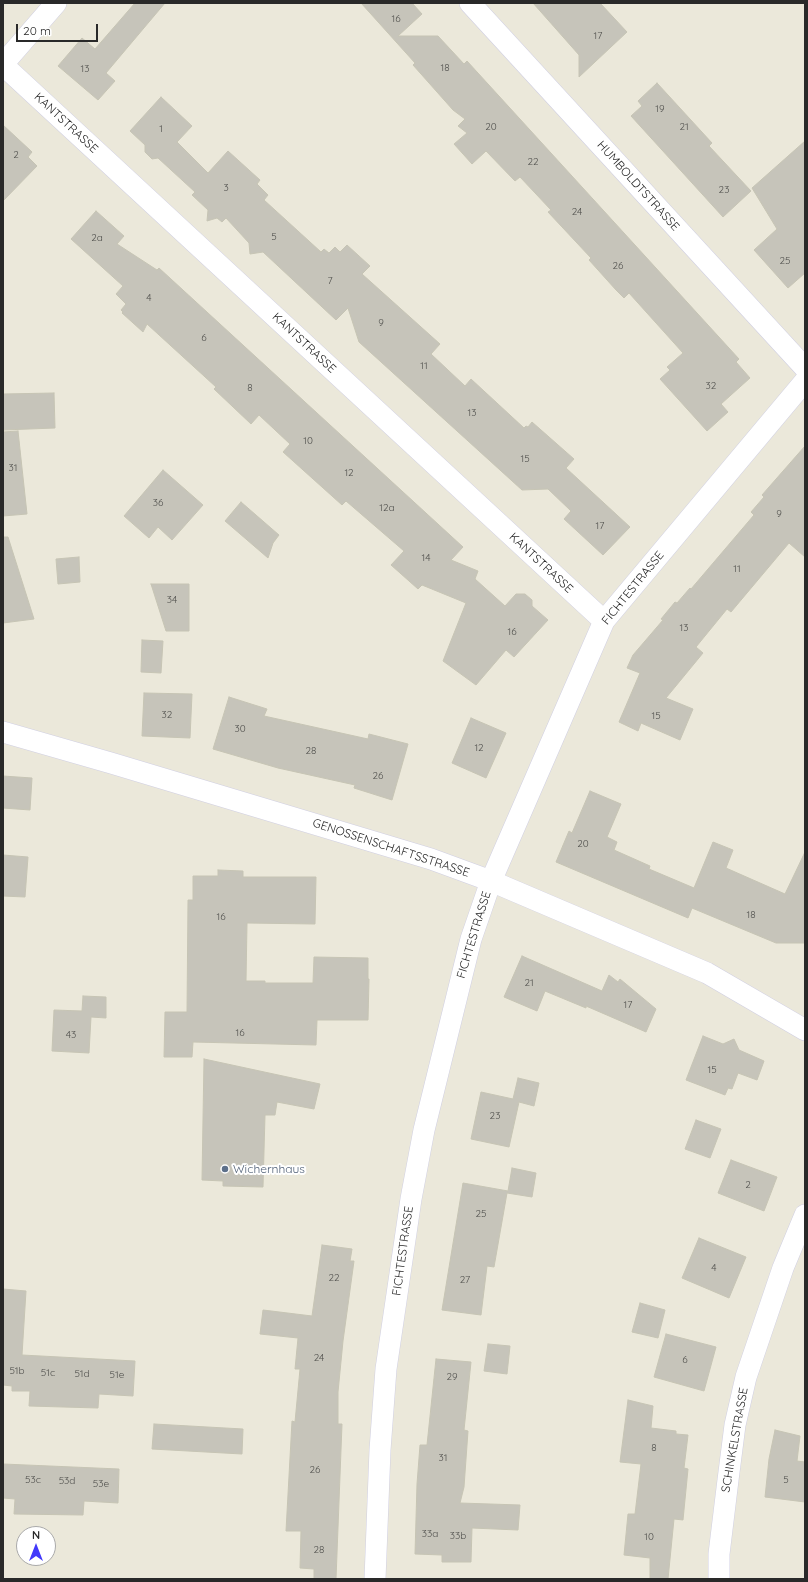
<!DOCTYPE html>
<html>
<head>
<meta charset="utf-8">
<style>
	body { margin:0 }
	#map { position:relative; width:808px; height:1582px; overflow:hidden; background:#ebe8da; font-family:Quicksand,sans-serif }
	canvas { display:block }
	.frame { position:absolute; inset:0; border:4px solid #292929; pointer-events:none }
	.north { position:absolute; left:16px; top:1526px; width:40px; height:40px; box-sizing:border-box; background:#fff; border:1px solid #a9a9a9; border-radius:50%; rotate:0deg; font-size:11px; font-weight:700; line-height:16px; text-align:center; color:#292929 }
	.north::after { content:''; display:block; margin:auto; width:14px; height:18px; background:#4239fa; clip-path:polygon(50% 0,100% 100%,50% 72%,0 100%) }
	.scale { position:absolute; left:16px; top:24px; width:82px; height:18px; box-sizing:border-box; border:2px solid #292929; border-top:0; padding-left:5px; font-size:12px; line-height:14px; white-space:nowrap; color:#292929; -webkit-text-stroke:3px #fff; paint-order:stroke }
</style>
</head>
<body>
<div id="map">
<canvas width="808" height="1582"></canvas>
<div class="frame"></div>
<div class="north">N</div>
<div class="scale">20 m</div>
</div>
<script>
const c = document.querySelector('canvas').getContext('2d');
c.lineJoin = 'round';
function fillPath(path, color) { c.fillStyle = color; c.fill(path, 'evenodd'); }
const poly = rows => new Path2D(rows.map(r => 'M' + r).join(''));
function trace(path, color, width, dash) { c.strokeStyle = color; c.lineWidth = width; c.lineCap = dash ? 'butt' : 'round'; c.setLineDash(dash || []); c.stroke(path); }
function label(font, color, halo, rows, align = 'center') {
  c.font = font + ' Quicksand,sans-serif'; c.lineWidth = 4; c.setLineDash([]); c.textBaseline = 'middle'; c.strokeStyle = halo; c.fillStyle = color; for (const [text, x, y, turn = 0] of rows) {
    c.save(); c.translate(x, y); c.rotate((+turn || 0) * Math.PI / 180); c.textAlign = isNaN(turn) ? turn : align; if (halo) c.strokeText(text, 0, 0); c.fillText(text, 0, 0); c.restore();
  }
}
const building = poly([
	[135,3,165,3,106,73,115,81,98,100,58,66,82,38,95,49,135,3],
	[361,3,412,3,422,14,398,36,438,36,464,64,467,61,739,359,736,362,750,378,721,404,728,412,707,431,660,379,670,370,667,367,683,353,629,293,624,298,616,290,589,260,591,258,548,212,551,210,520,177,515,181,486,151,472,164,454,144,467,133,458,126,465,119,453,110,413,65,415,63,361,3],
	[533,3,600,3,627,32,579,77,579,55,533,3],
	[657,83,712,143,709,146,751,191,723,217,631,116,642,106,638,101,657,83],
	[161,97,192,126,177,142,208,173,228,151,260,180,257,184,268,195,264,200,321,252,324,249,329,253,335,247,340,252,347,245,370,266,362,274,440,344,431,354,465,386,471,379,524,428,526,426,528,427,532,422,574,459,566,468,630,527,603,555,564,519,571,511,548,489,522,490,359,342,348,308,336,320,263,252,250,254,249,243,226,218,222,222,217,218,207,221,208,210,192,195,195,192,158,158,152,159,145,152,145,145,130,131,161,97],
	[3,125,31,151,32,152,28,157,37,166,3,201,3,125],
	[805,141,805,273,788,288,754,250,777,229,752,188,805,141],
	[96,211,124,236,117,244,157,270,159,268,463,547,451,560,478,571,475,579,505,606,516,594,525,594,532,600,532,606,548,620,514,657,506,650,476,685,443,661,466,603,422,585,418,589,391,565,404,551,346,501,342,505,283,452,290,444,259,415,251,424,214,389,216,387,147,324,143,332,122,313,123,312,121,310,126,304,116,294,123,286,71,239,96,211],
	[54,393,55,428,3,430,3,394,54,393],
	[18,431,27,514,3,516,3,432,18,431],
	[805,446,805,557,789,543,731,612,727,609,696,647,703,653,666,698,693,709,680,740,641,723,638,731,619,722,640,673,627,668,633,655,663,620,661,619,675,602,677,603,690,588,691,589,754,515,751,512,764,497,762,495,805,446],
	[163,470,203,505,172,540,158,527,149,538,124,516,163,470],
	[241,502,279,535,273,543,268,558,225,521,241,502],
	[3,537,8,537,34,619,3,623,3,537],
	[79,557,80,582,58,584,56,559,79,557],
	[151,584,189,584,189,631,166,631,151,584],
	[142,640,163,641,161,673,141,672,142,640],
	[144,693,192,694,190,738,142,736,144,693],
	[229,697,267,709,264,716,368,739,369,734,408,744,392,800,354,788,355,785,278,768,213,749,229,697],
	[471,718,506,733,486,778,452,763,471,718],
	[3,776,32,778,30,810,3,808,3,776],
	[590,791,621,804,607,837,617,842,614,850,650,866,649,869,694,888,713,842,733,850,726,868,785,894,805,852,805,943,776,943,692,908,688,918,556,862,569,831,572,833,590,791],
	[3,855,28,857,25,897,3,896,3,855],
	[218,870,243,871,243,877,316,877,315,924,247,923,246,981,265,981,265,983,313,983,314,957,368,958,368,979,369,979,368,1020,317,1020,316,1045,193,1042,192,1057,164,1057,165,1012,187,1012,188,900,193,900,193,876,218,876,218,870],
	[522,956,602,991,609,975,618,982,620,979,656,1009,646,1032,586,1006,586,1008,545,991,537,1011,504,997,522,956],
	[83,996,106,997,106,1018,91,1017,89,1053,52,1051,54,1010,82,1011,83,996],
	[703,1036,723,1044,734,1039,739,1050,764,1061,757,1080,738,1073,732,1089,728,1088,725,1095,686,1080,703,1036],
	[204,1059,320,1084,314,1109,277,1102,275,1115,265,1115,263,1187,223,1186,223,1181,202,1180,204,1059],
	[518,1078,539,1083,534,1106,519,1102,509,1147,471,1139,481,1092,513,1099,518,1078],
	[696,1120,721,1129,710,1158,685,1149,696,1120],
	[731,1160,777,1177,764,1211,718,1193,731,1160],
	[512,1168,536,1173,532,1197,507,1193,494,1267,487,1266,481,1315,442,1310,463,1183,508,1191,512,1168],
	[699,1238,746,1257,729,1298,682,1278,699,1238],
	[322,1245,352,1249,350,1261,354,1261,343,1341,338,1392,338,1424,342,1424,336,1579,314,1579,314,1569,300,1568,301,1531,286,1531,292,1421,295,1422,300,1369,295,1369,298,1338,260,1334,263,1310,312,1316,322,1245],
	[3,1289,26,1291,22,1355,135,1361,133,1396,99,1394,98,1408,29,1406,30,1391,12,1391,12,1386,3,1385,3,1289],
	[640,1303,665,1310,658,1338,632,1332,640,1303],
	[666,1334,716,1347,704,1391,654,1377,666,1334],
	[488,1344,510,1346,507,1374,484,1371,488,1344],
	[436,1359,471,1362,464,1430,468,1431,464,1487,460,1503,520,1505,518,1530,472,1528,471,1562,442,1562,442,1555,415,1554,417,1484,420,1445,427,1445,436,1359],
	[628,1400,653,1406,651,1428,676,1431,676,1434,688,1435,684,1468,688,1469,683,1520,674,1519,668,1579,650,1579,650,1558,624,1555,628,1514,635,1514,641,1464,620,1462,628,1400],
	[154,1424,243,1429,242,1454,152,1449,154,1424],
	[775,1430,800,1436,797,1461,805,1462,805,1502,765,1497,769,1459,775,1430],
	[3,1464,119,1469,118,1503,84,1501,83,1515,14,1514,15,1499,3,1498,3,1464]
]);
fillPath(building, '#c6c4ba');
trace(building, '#c6c4b4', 1);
const minor = poly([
	[470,3,805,368],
	[3,64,56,3],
	[3,65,604,621],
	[3,732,111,763,431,859,491,881,707,973,805,1030],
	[375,1579,380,1450,386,1369,411,1199,424,1130,471,939,491,881,604,621,805,381],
	[719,1579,719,1554,728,1480,735,1425,746,1377,783,1268,805,1215]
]);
trace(minor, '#d0cfe2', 22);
trace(minor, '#fff', 21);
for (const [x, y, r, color] of [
	[225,1169,4,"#5c6f8a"]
]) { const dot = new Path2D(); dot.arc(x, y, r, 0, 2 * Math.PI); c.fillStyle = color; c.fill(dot); trace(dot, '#fff', 1.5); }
label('10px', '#50504d', null, [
	["16",396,19],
	["17",598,36],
	["18",445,68],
	["13",85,69],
	["19",660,109],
	["20",491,127],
	["21",684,127],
	["1",161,129],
	["2",16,155],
	["22",533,162],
	["3",226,188],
	["23",724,190],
	["24",577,212],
	["5",274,237],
	["2a",97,238],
	["25",785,261],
	["26",618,266],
	["7",330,281],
	["4",149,298],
	["9",381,323],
	["6",204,338],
	["11",424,366],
	["32",711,386],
	["8",250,388],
	["13",472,413],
	["10",308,441],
	["15",525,459],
	["31",13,468],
	["12",349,473],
	["36",158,503],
	["12a",387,508],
	["9",779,514],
	["17",600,526],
	["14",426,558],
	["11",737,569],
	["34",172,600],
	["13",684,628],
	["16",512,632],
	["32",167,715],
	["15",656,716],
	["30",240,729],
	["12",479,748],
	["28",311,751],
	["26",378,776],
	["20",583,844],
	["18",751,915],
	["16",221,917],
	["21",529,983],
	["17",628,1005],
	["16",240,1033],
	["43",71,1035],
	["15",712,1070],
	["23",495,1116],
	["2",748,1185],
	["25",481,1214],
	["4",714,1268],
	["22",334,1278],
	["27",465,1280],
	["24",319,1358],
	["6",685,1360],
	["51b",17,1371],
	["51c",48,1373],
	["51d",82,1374],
	["51e",117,1375],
	["29",452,1377],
	["8",654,1448],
	["31",443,1458],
	["26",315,1470],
	["53c",33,1480],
	["5",786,1480],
	["53d",67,1481],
	["53e",101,1484],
	["33a",430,1534],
	["33b",458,1536],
	["10",649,1537],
	["28",319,1550]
]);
label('12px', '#292929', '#fff', [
	["KANTSTRASSE",66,123,43],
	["HUMBOLDTSTRASSE",638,186,48],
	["KANTSTRASSE",304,343,43],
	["KANTSTRASSE",541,563,43],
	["FICHTESTRASSE",633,588,-51],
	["GENOSSENSCHAFTSSTRASSE",391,848,18],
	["FICHTESTRASSE",474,935,-73],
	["FICHTESTRASSE",403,1251,-82],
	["SCHINKELSTRASSE",735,1440,-80]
]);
label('12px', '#4e5e75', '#fff', [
	["Wichernhaus",233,1169]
], 'left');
</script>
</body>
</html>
